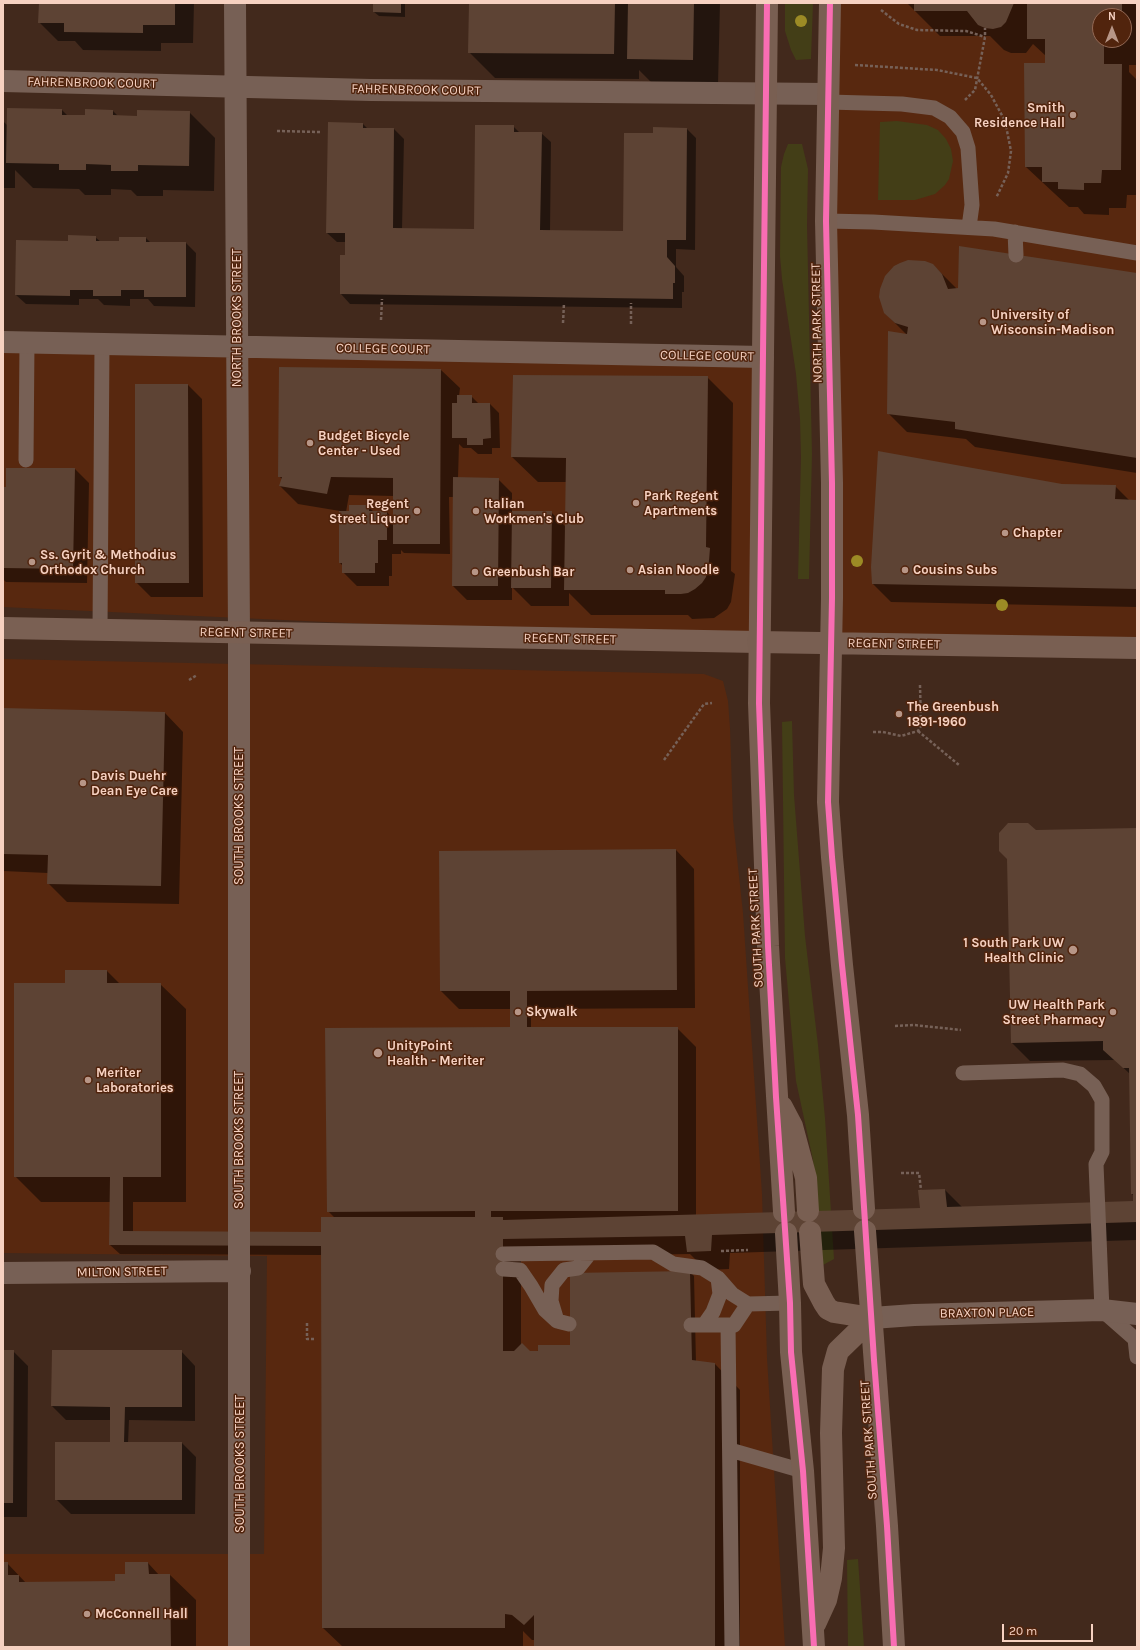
<!DOCTYPE html>
<html>
<head>
<meta charset="utf-8">
<style>
	body { margin:0 }
	#map { position:relative; width:1140px; height:1650px; overflow:hidden; background:#42291c; font-family:Karla,sans-serif }
	canvas { display:block }
	.frame { position:absolute; inset:0; border:4px solid #f6d1c1; pointer-events:none }
	.north { position:absolute; left:1092px; top:8px; width:40px; height:40px; box-sizing:border-box; background:#51240d; border:1px solid #936955; border-radius:50%; rotate:0deg; font-size:11px; font-weight:700; line-height:16px; text-align:center; color:#f6d1c1 }
	.north::after { content:''; display:block; margin:auto; width:14px; height:18px; background:#b79687; clip-path:polygon(50% 0,100% 100%,50% 72%,0 100%) }
	.scale { position:absolute; left:1002px; top:1624px; width:91px; height:18px; box-sizing:border-box; border:2px solid #f6d1c1; border-top:0; padding-left:5px; font-size:12px; line-height:14px; white-space:nowrap; color:#f6d1c1; -webkit-text-stroke:3px #51240d; paint-order:stroke }
</style>
</head>
<body>
<div id="map">
<canvas width="1140" height="1650"></canvas>
<div class="frame"></div>
<div class="north">N</div>
<div class="scale">20 m</div>
</div>
<script>
const c = document.querySelector('canvas').getContext('2d');
c.lineJoin = 'round';
function fillPath(path, color) { c.fillStyle = color; c.fill(path, 'evenodd'); }
const poly = rows => new Path2D(rows.map(r => 'M' + r).join(''));
function trace(path, color, width, dash) { c.strokeStyle = color; c.lineWidth = width; c.lineCap = dash ? 'butt' : 'round'; c.setLineDash(dash || []); c.stroke(path); }
function label(font, color, halo, rows, align = 'center') {
  c.font = font + ' Karla,sans-serif'; c.lineWidth = 3; c.setLineDash([]); c.textBaseline = 'middle'; c.strokeStyle = halo; c.fillStyle = color; for (const [text, x, y, turn = 0] of rows) {
    c.save(); c.translate(x, y); c.rotate((+turn || 0) * Math.PI / 180); c.textAlign = isNaN(turn) ? turn : align; if (halo) c.strokeText(text, 0, 0); c.fillText(text, 0, 0); c.restore();
  }
}
fillPath(poly([
	[830,3,1137,3,1137,648,831,643],
	[1100,16,1124,16,1124,40,1100,40],
	[3,351,763,357,758,642,3,607],
	[3,659,704,674,723,681,728,701,730,728,733,820,743,913,762,1194,767,1358,785,1647,3,1647,3,1554,264,1554,267,1256,3,1253]
]), '#58280f');
fillPath(poly([
	[785,3,813,3,811,59,796,60,791,50,785,31],
	[897,121,927,125,938,130,946,139,951,149,953,161,949,179,945,185,935,194,915,200,878,200,880,122],
	[788,144,802,144,808,169,807,225,812,454,809,579,798,579,801,457,800,419,796,374,782,279,780,256,781,167,784,154],
	[792,721,794,795,805,936,818,1045,825,1118,834,1259,823,1265,820,1244,813,1160,796,1081,785,958,782,722],
	[858,1559,864,1647,848,1647,847,1560]
]), '#433e17');
fillPath(poly([
	[40,3,194,3,193,43,161,43,161,51,83,50,75,41,58,41,39,22],
	[320,3,405,3,405,17,379,16,374,12,374,4],
	[470,3,720,3,718,85,653,84,639,70,639,79,495,78,469,52],
	[907,3,1137,3,1137,65,1129,65,1129,72,1137,80,1137,195,1127,195,1126,208,1109,208,1109,215,1084,214,1078,207,1069,207,1026,167,1046,64,1046,56,1033,44,1026,53,1011,53,1004,50,990,36,940,36],
	[1100,16,1124,16,1124,40,1100,40],
	[62,110,68,116,86,116,113,111,118,116,138,117,189,112,215,138,214,191,163,190,163,196,137,196,131,190,111,189,111,195,85,195,79,189,33,188,15,170,15,188,3,188,3,121,8,126],
	[363,124,368,129,394,129,404,139,402,229,475,230,513,126,520,133,541,133,551,142,550,231,624,232,654,134,687,129,696,138,695,250,676,249,676,267,684,276,684,292,682,292,682,308,350,304,341,294,341,256,346,256,346,242,337,242,327,233],
	[95,237,101,242,120,242,146,238,151,243,186,243,196,253,195,307,154,306,148,299,130,299,130,306,104,305,98,299,79,299,79,305,26,304,16,295,69,242],
	[937,269,957,289,1137,275,1137,473,975,447,966,439,907,432,888,413,908,336,885,313],
	[280,368,441,370,460,388,459,396,471,396,479,404,490,404,499,413,500,448,492,448,492,454,478,454,471,448,463,448,459,444,458,478,498,479,512,493,512,512,551,512,566,527,567,482,538,482,512,457,707,377,733,403,731,571,735,574,731,602,727,609,714,618,692,619,688,615,591,615,569,593,569,606,531,606,512,587,512,600,467,600,453,586,454,497,449,497,450,554,404,553,401,550,401,554,392,554,392,576,389,576,389,586,357,586,343,572,343,566,340,563,340,511,298,504,280,486,282,479,279,476],
	[349,495,394,496,394,520,387,512,374,512,368,506,346,512],
	[188,385,202,399,203,597,151,597,136,582],
	[75,469,89,483,87,583,6,582,3,579,3,488],
	[1062,485,1115,486,1130,501,1137,501,1137,607,891,602,873,584],
	[3,709,165,713,183,732,179,904,67,902,48,883,48,873,3,871],
	[1137,829,1137,1240,730,1253,729,1269,706,1270,690,1254,521,1257,521,1346,530,1352,571,1346,690,1272,694,1276,696,1363,715,1364,740,1390,740,1647,535,1647,535,1640,532,1640,523,1631,523,1646,342,1646,323,1628,322,1255,120,1254,110,1245,111,1202,41,1202,15,1176,66,984,107,971,120,984,160,984,186,1009,186,1202,133,1202,133,1232,320,1233,335,1218,328,1211,511,1028,511,1009,459,1009,441,991,676,850,694,869,695,1008,531,1009,531,1028,677,1028,696,1047,696,1215,921,1209,945,1190,962,1207,1134,1202,1134,1196,1132,1194,1130,1074,1115,1060,1030,1061,1012,1043,1036,831],
	[3,1351,13,1351,28,1366,27,1517,3,1517],
	[181,1351,195,1366,195,1421,129,1420,128,1443,182,1443,196,1457,195,1514,71,1514,56,1499,111,1443,111,1420,66,1420,52,1406],
	[3,1563,7,1563,26,1583,116,1582,126,1575,148,1563,159,1575,170,1575,196,1600,196,1647,3,1647]
]), '#0007');
fillPath(poly([
	[39,3,175,3,175,25,143,25,143,33,64,32,64,23,38,23],
	[373,3,401,3,401,13,373,12],
	[469,3,615,3,614,54,468,53],
	[628,3,694,3,693,60,627,59],
	[914,3,1014,3,1006,22,1001,27,993,29,985,28,978,25,967,11,914,11],
	[1027,3,1122,3,1122,16,1100,16,1100,40,1104,40,1104,64,1122,64,1121,170,1102,170,1101,183,1084,183,1084,190,1058,189,1058,182,1042,182,1042,167,1025,167,1024,63,1045,63,1045,39,1027,39],
	[7,108,62,109,62,115,85,115,85,109,113,110,113,115,137,116,137,110,190,111,189,166,138,165,138,171,111,171,111,165,86,164,86,170,59,170,59,164,6,163],
	[328,122,363,123,363,128,394,128,393,228,474,229,475,125,514,125,514,132,542,132,540,230,623,231,624,133,653,133,653,127,687,128,686,240,667,240,667,257,675,266,675,283,673,283,673,299,340,294,340,255,345,255,345,233,326,233],
	[68,235,96,236,96,241,119,241,119,237,146,237,146,242,186,242,186,297,144,297,144,290,121,290,121,296,93,296,93,290,70,290,70,296,15,295,16,240,68,241],
	[959,246,1137,273,1137,458,955,429,955,422,887,414,888,331,907,334,908,327,895,323,884,313,879,297,880,289,885,276,894,266,900,263,908,260,925,261,933,264,942,274,948,289,958,288],
	[279,367,441,369,440,544,393,544,393,478,331,477,327,494,279,486,282,477,278,477],
	[513,375,708,376,706,547,710,548,709,561,706,577,702,583,695,589,688,593,681,594,665,594,665,590,564,590,566,458,511,457],
	[135,384,188,384,189,583,135,583],
	[457,395,472,395,472,403,490,403,491,438,483,439,483,445,467,445,467,438,452,438,452,403,457,403],
	[878,451,1062,484,1116,485,1115,499,1137,500,1137,589,872,584,871,567],
	[6,468,75,468,73,569,3,568,3,487,6,487],
	[453,477,499,478,498,586,452,586],
	[349,505,369,505,369,511,387,511,387,540,378,540,378,563,375,563,375,573,342,573,342,563,339,563,339,511,349,511],
	[512,511,552,511,551,588,511,588],
	[3,708,165,712,161,886,47,884,48,855,3,854],
	[1008,823,1028,823,1036,830,1137,828,1137,1222,712,1235,711,1251,687,1252,685,1236,503,1239,503,1351,514,1351,522,1343,530,1351,538,1351,538,1345,570,1345,570,1273,690,1271,692,1360,715,1363,715,1647,534,1647,534,1615,524,1625,512,1615,505,1614,505,1628,322,1628,321,1246,109,1245,110,1177,14,1177,14,983,65,983,65,970,107,970,107,983,161,983,161,1177,123,1177,123,1231,321,1232,321,1217,475,1217,475,1211,327,1212,325,1028,510,1027,510,991,440,991,439,851,676,849,677,990,527,991,527,1027,678,1027,678,1211,491,1211,491,1217,503,1217,503,1220,920,1208,918,1190,945,1189,947,1207,1133,1201,1133,1194,1131,1194,1129,1068,1123,1068,1103,1050,1103,1041,1011,1043,1007,859,999,851,999,833],
	[3,1350,14,1350,13,1503,3,1503],
	[52,1350,182,1350,182,1407,125,1407,124,1442,182,1442,182,1500,55,1500,55,1442,110,1442,110,1407,51,1406],
	[3,1562,8,1562,8,1575,19,1575,19,1582,115,1581,115,1574,125,1574,125,1562,148,1562,149,1574,170,1574,171,1647,3,1647]
]), '#5d4334');
trace(poly([
	[881,10,899,24,917,30,966,31,985,37],
	[855,65,937,70,977,78,991,95,1005,121,1011,151,1008,173,996,198],
	[965,100,975,90,985,37,985,28],
	[277,131,320,132],
	[381,320,382,299],
	[563,323,564,303],
	[631,324,631,303],
	[189,680,197,675],
	[918,731,959,765],
	[873,732,883,732,901,736,918,731,921,726,920,685],
	[664,760,704,704,712,703],
	[895,1026,914,1025,961,1030],
	[901,1173,919,1173,921,1190],
	[721,1251,748,1250],
	[307,1323,307,1339,315,1339]
]), '#766158', 2.5, [3, 2]);
trace(poly([
	[828,102,902,104,934,108,950,117,963,132,968,148,972,205,969,227],
	[826,221,873,222,994,229,1137,253],
	[1015,232,1016,255],
	[26,460,27,343],
	[100,630,102,344],
	[963,1073,1063,1070,1080,1074,1094,1086,1102,1100,1102,1152,1096,1164,1102,1310,1135,1339,1137,1357],
	[503,1254,653,1252,673,1264,702,1268,718,1278,732,1294,748,1304,790,1303],
	[503,1269,520,1270,531,1286,545,1310,557,1321,569,1324],
	[557,1321,551,1301,552,1285,564,1270,578,1268,590,1253],
	[691,1325,734,1325,748,1304],
	[704,1325,713,1312,720,1294,718,1278],
	[728,1325,732,1647],
	[730,1450,803,1471]
]), '#776055', 15);
trace(poly([
	[235,3,239,633,239,1647],
	[3,81,371,90,828,94],
	[3,342,763,357],
	[3,1273,240,1271],
	[872,1318,914,1315,1102,1310,1137,1314]
]), '#776055', 22);
trace(poly([
	[3,628,758,642]
]), '#7a6053', 22);
trace(poly([
	[767,3,759,703,768,946,784,1212],
	[830,3,826,221,832,483,832,598,828,802,832,857,842,965,858,1115,864,1209],
	[758,642,1137,648],
	[782,1107,792,1126,806,1178,808,1211],
	[865,1231,887,1526,894,1647],
	[810,1232,814,1284,824,1303,828,1309,834,1312,872,1318],
	[786,1233,790,1303,791,1352,803,1471,814,1647],
	[815,1624,826,1600,831,1578,834,1548,831,1433,833,1369,838,1351,872,1318]
]), '#795f52', 22);
trace(poly([
	[767,3,759,703,768,946,776,1097,790,1303,791,1352,803,1471,814,1647],
	[830,3,826,221,832,483,832,598,828,802,832,857,842,965,858,1115,874,1360,887,1526,894,1647]
]), '#f96db3', 6);
c.fillStyle = '#9c8b25';
for (const [x, y] of [
	[801,21],
	[857,561],
	[1002,605]
]) { c.beginPath(); c.arc(x, y, 6, 0, 2 * Math.PI); c.fill(); }
for (const [x, y, r, color] of [
	[1073,115,4,"#b79687"],
	[983,322,4,"#b79687"],
	[310,443,4,"#b79687"],
	[636,503,4,"#b79687"],
	[417,511,4,"#b79687"],
	[476,511,4,"#b79687"],
	[1005,533,4,"#b79687"],
	[32,562,4,"#b79687"],
	[630,570,4,"#b79687"],
	[905,570,4,"#b79687"],
	[475,572,4,"#b79687"],
	[899,714,4,"#b79687"],
	[83,783,4,"#b79687"],
	[1073,950,5,"#b79687"],
	[518,1012,4,"#b79687"],
	[1113,1012,4,"#b79687"],
	[378,1053,5,"#b79687"],
	[88,1080,4,"#b79687"],
	[87,1614,4,"#b79687"]
]) { const dot = new Path2D(); dot.arc(x, y, r, 0, 2 * Math.PI); c.fillStyle = color; c.fill(dot); trace(dot, '#51240d', 1.5); }
label('13px', '#f6d1c1', '#51240d', [
	["FAHRENBROOK COURT",92,83,1],
	["FAHRENBROOK COURT",416,90,1],
	["NORTH BROOKS STREET",237,318,-90],
	["NORTH PARK STREET",817,323,-91],
	["COLLEGE COURT",383,349,1],
	["COLLEGE COURT",707,356,1],
	["REGENT STREET",246,633,1],
	["REGENT STREET",570,639,1],
	["REGENT STREET",894,644,1],
	["SOUTH BROOKS STREET",239,816,-90],
	["SOUTH PARK STREET",756,928,-93],
	["SOUTH BROOKS STREET",239,1140,-90],
	["MILTON STREET",122,1272,-1],
	["BRAXTON PLACE",987,1313,-1],
	["SOUTH PARK STREET",869,1440,-94],
	["SOUTH BROOKS STREET",240,1464,-90]
]);
label('bold 13px', '#f6d1c1', '#51240d', [
	["Smith",1065,108,"right"],
	["Residence Hall",1065,123,"right"],
	["University of",991,315],
	["Wisconsin-Madison",991,330],
	["Budget Bicycle",318,436],
	["Center - Used",318,451],
	["Park Regent",644,496],
	["Apartments",644,511],
	["Regent",409,504,"right"],
	["Street Liquor",409,519,"right"],
	["Italian",484,504],
	["Workmen's Club",484,519],
	["Chapter",1013,533],
	["Ss. Gyrit & Methodius",40,555],
	["Orthodox Church",40,570],
	["Asian Noodle",638,570],
	["Cousins Subs",913,570],
	["Greenbush Bar",483,572],
	["The Greenbush",907,707],
	["1891-1960",907,722],
	["Davis Duehr",91,776],
	["Dean Eye Care",91,791],
	["1 South Park UW",1064,943,"right"],
	["Health Clinic",1064,958,"right"],
	["UW Health Park",1105,1005,"right"],
	["Street Pharmacy",1105,1020,"right"],
	["Skywalk",526,1012],
	["UnityPoint",387,1046],
	["Health - Meriter",387,1061],
	["Meriter",96,1073],
	["Laboratories",96,1088],
	["McConnell Hall",95,1614]
], 'left');
</script>
</body>
</html>
